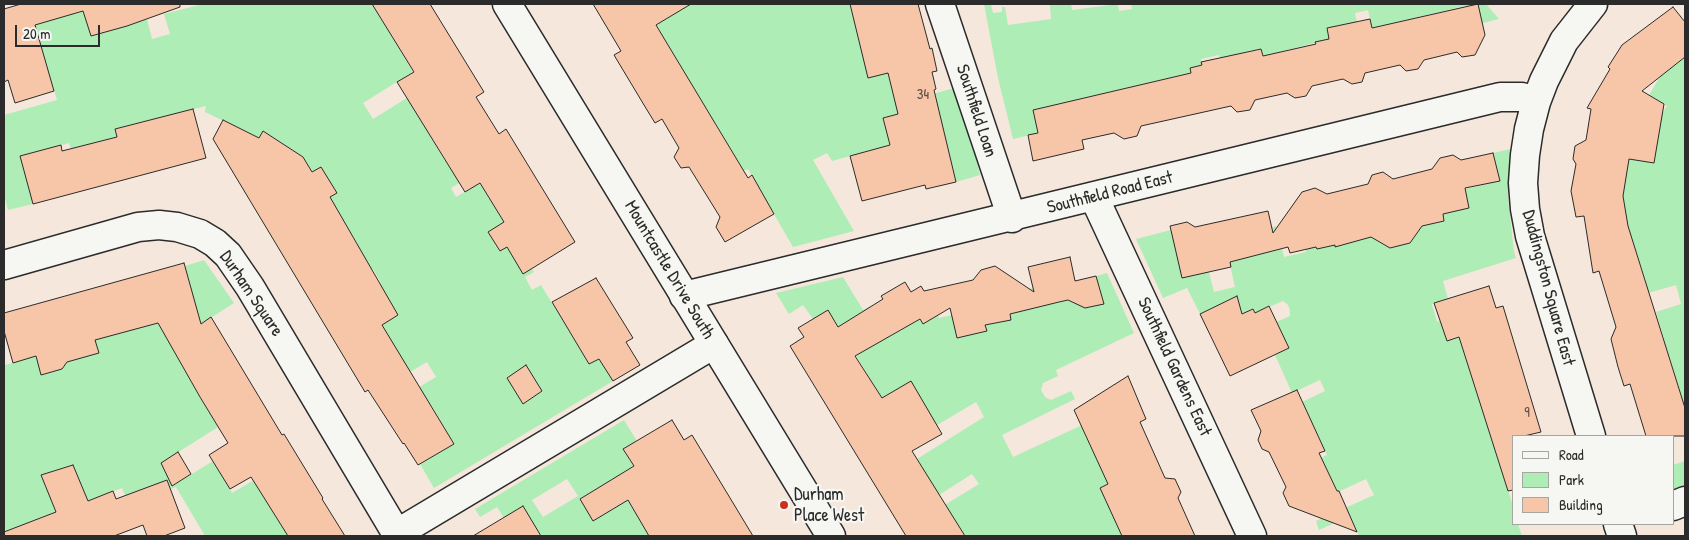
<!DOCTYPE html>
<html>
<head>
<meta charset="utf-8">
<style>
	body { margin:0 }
	#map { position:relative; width:1689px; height:540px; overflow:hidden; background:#f6e7dc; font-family:"Patrick Hand",sans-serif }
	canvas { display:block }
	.frame { position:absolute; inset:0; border:5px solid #2b2b2b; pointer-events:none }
	.legend { position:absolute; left:1512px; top:435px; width:162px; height:90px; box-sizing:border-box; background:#f6f6f2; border:1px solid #a5a5a2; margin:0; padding:6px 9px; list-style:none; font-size:15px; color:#2b2b2b }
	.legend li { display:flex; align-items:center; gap:10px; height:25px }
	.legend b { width:25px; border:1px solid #a5a5a2 }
	.scale { position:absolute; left:15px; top:25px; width:85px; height:22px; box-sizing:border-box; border:2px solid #2b2b2b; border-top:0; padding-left:6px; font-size:15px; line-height:18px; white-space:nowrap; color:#2b2b2b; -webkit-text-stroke:4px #f6f6f2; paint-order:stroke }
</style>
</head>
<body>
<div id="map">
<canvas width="1689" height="540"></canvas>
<div class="frame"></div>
<ul class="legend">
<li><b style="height:6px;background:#f6f6f2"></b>Road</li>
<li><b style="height:14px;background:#aeedb5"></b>Park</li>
<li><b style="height:14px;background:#f7c5a7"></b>Building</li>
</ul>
<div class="scale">20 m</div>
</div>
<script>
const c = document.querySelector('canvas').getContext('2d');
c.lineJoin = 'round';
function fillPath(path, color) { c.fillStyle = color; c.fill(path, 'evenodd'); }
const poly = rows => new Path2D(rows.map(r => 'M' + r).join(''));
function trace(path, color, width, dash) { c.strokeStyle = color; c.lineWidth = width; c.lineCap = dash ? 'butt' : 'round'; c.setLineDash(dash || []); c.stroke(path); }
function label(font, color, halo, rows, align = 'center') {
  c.font = font + ' "Patrick Hand",sans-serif'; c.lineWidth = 4.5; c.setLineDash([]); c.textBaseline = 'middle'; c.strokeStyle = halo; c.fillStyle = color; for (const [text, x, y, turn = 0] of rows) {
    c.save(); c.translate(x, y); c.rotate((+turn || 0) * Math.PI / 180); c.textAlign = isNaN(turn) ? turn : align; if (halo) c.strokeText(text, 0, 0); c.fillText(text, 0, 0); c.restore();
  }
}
fillPath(poly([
	[28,4,54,4,57,15,73,11,75,14,83,11,91,36,147,19,152,39,170,34,164,14,203,4,372,4,383,22,402,10,408,20,389,32,413,72,363,103,373,119,410,96,429,132,428,133,445,161,461,151,475,174,451,188,456,197,480,183,504,222,488,232,499,251,515,242,534,272,525,277,532,290,541,285,589,364,599,359,613,381,434,488,420,464,454,444,432,406,409,420,399,399,436,377,427,362,410,372,381,325,398,315,389,300,372,310,345,305,381,283,373,269,369,272,354,246,358,244,302,155,292,161,282,143,263,131,259,138,205,112,206,106,115,129,117,137,71,149,69,143,20,156,33,204,8,210,4,194,4,115,57,100],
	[526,366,542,391,523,403,507,378],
	[681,4,854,4,850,5,868,77,888,73,895,100,911,100,958,87,980,175,956,182,944,131,893,115,883,118,890,145,832,161,827,153,813,160,854,231,793,247,748,169,744,171,715,122,694,134,710,114,688,79,661,76,680,64,656,25,684,8],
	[984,4,991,4,993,13,1002,12,1002,7,1005,7,1008,25,1051,19,1050,4,1071,4,1072,10,1118,4,1119,11,1132,9,1131,4,1486,4,1499,19,1471,26,1465,6,1372,28,1368,10,1355,13,1359,32,1347,24,1327,28,1329,39,1303,46,1263,56,1261,49,1248,51,1222,66,1219,55,1201,59,1202,65,1190,68,1191,73,1186,74,1033,110,1038,133,1013,139,998,78],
	[1685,57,1685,414,1664,420,1680,392,1667,349,1645,356,1642,346,1664,339,1656,312,1681,304,1676,285,1610,304,1606,294,1646,281,1632,240,1609,243,1631,147,1636,160,1654,162,1659,135,1655,124,1667,106,1649,95,1661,75],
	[1510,149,1508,197,1514,252,1516,258,1443,281,1448,299,1432,304,1437,322,1440,321,1447,341,1461,337,1464,353,1513,506,1513,524,1518,524,1522,536,1359,536,1350,516,1319,530,1316,521,1374,495,1366,479,1338,492,1326,468,1308,476,1303,466,1327,455,1318,435,1279,413,1325,391,1320,380,1292,393,1275,355,1288,348,1276,322,1290,316,1290,310,1288,305,1283,301,1255,313,1253,309,1242,314,1237,296,1200,314,1187,288,1163,298,1136,239,1171,230,1209,272,1214,292,1235,287,1224,239,1237,260,1278,250,1272,227,1276,226,1284,257,1306,252,1305,245,1333,238,1335,247,1346,233,1410,243,1415,235,1414,228,1444,221,1443,214,1469,208,1465,189,1500,181,1493,153],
	[204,260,234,303,170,344,196,389,215,388,200,397,218,427,161,463,174,485,213,461,232,493,273,469,259,490,283,528,310,523,288,536,205,536,176,487,171,489,167,480,129,505,122,488,88,501,72,465,41,475,56,512,25,524,30,536,4,536,4,363,5,365,36,356,40,371,47,373,62,369,66,362,95,340,191,288,185,266],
	[1107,273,1134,333,1056,370,1058,376,1043,383,1041,390,1045,397,1051,400,1071,391,1075,399,1002,435,1013,457,1093,420,1095,424,1083,430,1092,450,1104,445,1109,484,1100,488,1106,502,1133,536,965,536,948,509,912,525,979,484,972,474,939,495,917,459,984,417,976,402,922,434,882,398,828,310,813,319,803,305,789,314,776,293,843,277,863,310,871,306,889,337,905,328,903,324,918,316,923,324,938,315,939,318,952,315,957,338,986,331,985,325,1011,320,1005,290,1017,292,1033,288,1038,307,1079,297,1102,301,1096,276],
	[624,420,637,441,623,449,634,467,627,499,635,512,689,527,673,536,541,536,537,530,526,536,515,536,497,507,480,517,475,509],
	[567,479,578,496,543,517,532,500],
	[600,487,613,508,593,521,580,499],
	[1685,461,1685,487,1673,491,1673,465]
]), '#aeedb5');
const building = poly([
	[21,4,180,4,180,7,127,26,91,36,83,11,35,25,54,91,15,103,8,80,4,82,4,9,21,4],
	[372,4,430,4,484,92,476,97,499,134,506,129,575,242,523,274,507,247,500,251,488,232,504,222,480,183,465,192,397,82,414,72,372,4],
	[593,4,691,4,656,25,748,178,752,175,774,214,725,242,716,227,720,217,689,167,681,168,674,157,679,148,662,119,655,123,644,105,614,55,621,51,593,4],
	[850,4,918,4,930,49,932,48,937,71,932,72,936,89,934,90,956,182,926,189,925,185,862,201,850,156,890,145,883,118,898,114,888,73,868,78,850,4],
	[1478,4,1485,35,1475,55,1462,57,1457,52,1424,60,1418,69,1406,71,1400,65,1365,73,1362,82,1352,84,1343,79,1312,86,1306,96,1295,98,1287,93,1255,100,1250,110,1237,112,1231,106,1141,126,1137,136,1124,139,1114,133,1082,140,1084,149,1033,161,1028,135,1038,133,1033,110,1191,73,1190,68,1202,65,1201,62,1261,49,1263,56,1316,44,1315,42,1329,39,1327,28,1370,19,1372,28,1478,4],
	[1673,7,1685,22,1685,57,1642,91,1664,104,1654,163,1629,159,1623,196,1628,226,1685,408,1685,436,1646,436,1630,384,1624,386,1618,367,1611,339,1616,327,1599,271,1593,273,1584,216,1576,217,1571,191,1576,164,1573,159,1575,146,1586,140,1591,109,1587,108,1610,69,1608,67,1622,45,1673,7],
	[193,109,206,158,33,204,20,156,61,145,62,151,117,137,115,129,193,109],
	[223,120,259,138,263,131,303,157,312,172,321,167,337,193,330,197,398,315,382,325,454,444,418,465,404,443,403,444,368,390,365,392,213,139,223,120],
	[1493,153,1500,181,1465,188,1469,208,1443,214,1444,221,1422,226,1410,243,1390,248,1371,237,1335,247,1335,245,1317,249,1316,247,1290,253,1288,247,1230,262,1231,267,1182,278,1170,226,1187,222,1195,227,1268,211,1273,233,1302,192,1315,188,1327,194,1368,184,1372,175,1383,172,1393,179,1432,169,1440,158,1453,155,1461,160,1493,153],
	[1070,257,1075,281,1096,276,1104,304,1085,308,1068,300,1059,302,1010,314,1011,320,985,325,987,331,957,338,950,308,923,324,920,319,855,356,882,398,911,381,942,434,912,451,965,536,906,536,790,346,804,337,798,328,828,310,838,327,883,299,881,296,905,282,911,292,921,286,924,291,973,280,981,270,995,266,1034,292,1028,267,1070,257],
	[184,263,201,324,211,317,282,435,284,434,323,498,322,499,345,536,288,536,251,477,230,489,209,455,228,443,200,397,158,323,95,340,99,353,67,362,62,369,41,375,36,356,13,363,4,331,4,313,184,263],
	[596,278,633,338,626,342,640,365,613,381,599,359,589,364,552,302,596,278],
	[1489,286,1496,308,1503,306,1541,432,1524,436,1513,436,1513,490,1508,491,1459,337,1447,341,1434,303,1489,286],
	[1237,296,1242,314,1253,309,1255,313,1269,306,1289,348,1230,376,1200,314,1237,296],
	[526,365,542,391,523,404,507,378,526,365],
	[1128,376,1146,419,1140,422,1165,478,1175,479,1181,492,1178,498,1195,536,1122,536,1100,488,1108,484,1074,410,1128,376],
	[1297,390,1325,451,1319,453,1337,491,1339,491,1357,532,1289,506,1283,493,1286,487,1269,452,1262,449,1258,440,1261,431,1251,410,1297,390],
	[672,420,684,440,692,435,753,536,649,536,628,500,593,521,580,499,634,466,623,449,672,420],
	[178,452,191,474,172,486,161,463,178,452],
	[73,465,88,501,113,491,116,499,167,480,185,528,164,536,147,536,143,525,114,536,4,536,4,532,56,512,41,475,73,465],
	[523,506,541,536,473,536,523,506]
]);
fillPath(building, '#f7c5a7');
trace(building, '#2b2b2b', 1);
const minor = poly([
	[940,4,1012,218],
	[1094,197,1252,536],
	[4,265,138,227,159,225,177,227,200,234,215,243,228,255,250,287,398,536],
	[684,296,1500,97,1522,97,1536,102],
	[1591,436,1530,236,1525,209,1523,183,1525,155,1529,129,1536,102,1544,81,1564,41,1593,4],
	[1673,506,1685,501],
	[1618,524,1622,536],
	[396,534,714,344]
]);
const tertiary = poly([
	[507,4,831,536]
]);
trace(minor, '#2b2b2b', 31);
trace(tertiary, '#2b2b2b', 31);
trace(minor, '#f6f6f2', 28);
trace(tertiary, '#f6f6f2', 28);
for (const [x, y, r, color] of [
	[784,505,5,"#c8321e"]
]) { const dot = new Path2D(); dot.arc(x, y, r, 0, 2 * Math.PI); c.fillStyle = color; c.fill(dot); trace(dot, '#f6f6f2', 2); }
label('15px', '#5e524a', null, [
	["34",923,95],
	["9",1527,413]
]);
label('18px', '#2b2b2b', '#f6f6f2', [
	["Southfield Loan",976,111,72],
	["Southfield Road East",1110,193,-14],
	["Mountcastle Drive South",669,270,59],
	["Duddingston Square East",1548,288,75],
	["Durham Square",251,294,56],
	["Southfield Gardens East",1174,367,65]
]);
label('18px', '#2b2b2b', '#f6f6f2', [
	["Durham",794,495],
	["Place West",794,516]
], 'left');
</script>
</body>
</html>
